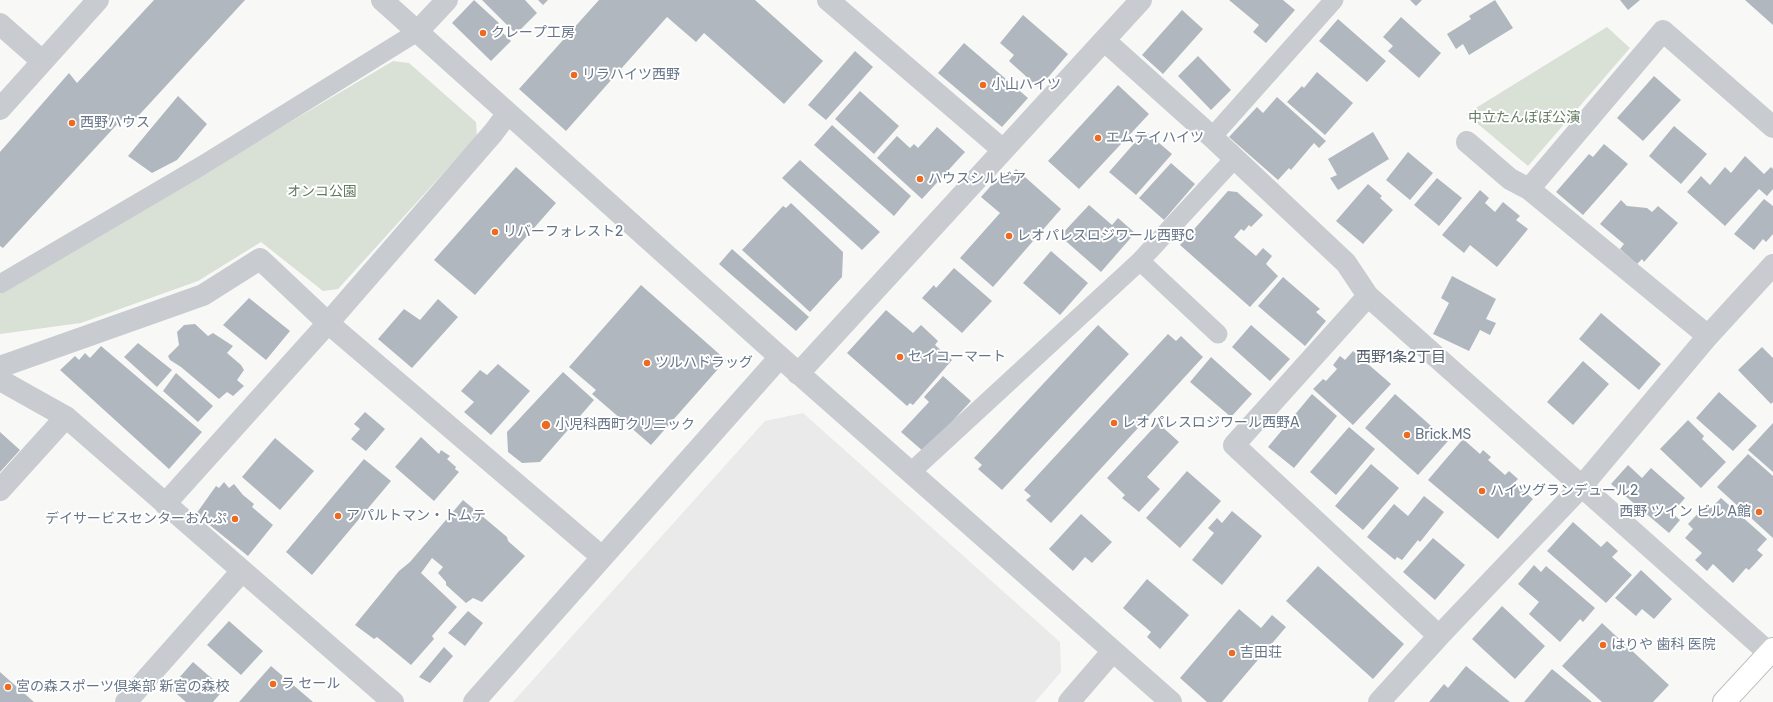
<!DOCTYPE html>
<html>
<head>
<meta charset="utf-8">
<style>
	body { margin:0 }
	canvas { display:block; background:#f8f9f6 }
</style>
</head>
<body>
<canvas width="1773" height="702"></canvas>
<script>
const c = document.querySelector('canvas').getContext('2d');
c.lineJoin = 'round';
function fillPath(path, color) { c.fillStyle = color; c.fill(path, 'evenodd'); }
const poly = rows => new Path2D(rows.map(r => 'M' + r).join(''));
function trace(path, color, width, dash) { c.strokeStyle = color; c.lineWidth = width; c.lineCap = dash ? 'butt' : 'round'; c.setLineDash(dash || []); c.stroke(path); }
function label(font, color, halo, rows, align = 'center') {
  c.font = font + ' Rubik,"Noto Sans JP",sans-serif'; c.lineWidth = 4; c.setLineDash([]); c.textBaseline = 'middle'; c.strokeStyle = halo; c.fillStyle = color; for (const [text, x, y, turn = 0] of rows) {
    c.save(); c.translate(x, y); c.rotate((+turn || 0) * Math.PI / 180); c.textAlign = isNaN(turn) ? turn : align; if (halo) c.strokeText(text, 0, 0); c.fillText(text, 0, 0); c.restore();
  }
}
fillPath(poly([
	[803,413,1060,642,1061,672,1035,702,513,702,765,421]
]), '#e9eae9');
fillPath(poly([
	[1607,27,1630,48,1528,166,1466,114],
	[393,61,409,63,476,122,477,136,338,289,323,291,261,242,198,281,81,323,0,334,0,294]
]), '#d9e1d6');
fillPath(poly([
	[154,0,245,0,129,126,122,119,3,248,0,246,0,152,69,73,77,83],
	[474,0,499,23,496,26,511,41,491,61,452,23],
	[482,0,525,0,537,13,516,34],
	[538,0,548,0,543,5],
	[599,0,755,0,823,61,784,104,704,33,696,42,667,17,566,131,519,89],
	[1229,0,1283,0,1295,10,1266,43,1253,32,1259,25],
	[1410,0,1422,0,1416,6],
	[1495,0,1513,28,1469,55,1463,44,1456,49,1447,34,1471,19,1469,16],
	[1620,0,1640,0,1628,10],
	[1745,0,1773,0,1773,25],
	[1182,10,1203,29,1163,74,1142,55],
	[1023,15,1068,54,1039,88,1009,61,1014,55,1000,43],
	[1401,17,1441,53,1419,78,1388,51,1393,46,1383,37],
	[1338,19,1386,61,1367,82,1319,41],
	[964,43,1028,98,1002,127,938,73],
	[855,51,873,67,826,120,808,105],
	[1198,56,1231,90,1211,110,1178,76],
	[1317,72,1353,103,1325,135,1287,102,1302,86,1304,88],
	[1654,76,1681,100,1643,141,1617,118],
	[1118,85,1149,114,1079,189,1048,161],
	[860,91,899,126,874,154,835,119],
	[178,96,207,124,177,160,152,173,128,156],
	[1277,97,1326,141,1319,148,1314,143,1291,170,1289,168,1278,180,1229,137,1257,107,1263,113],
	[832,125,911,196,894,216,814,145],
	[1674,126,1707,154,1681,184,1649,156],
	[937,127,965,152,922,199,877,158,897,136,910,148,914,144,918,148],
	[1145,131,1172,154,1136,195,1109,172],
	[1373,132,1389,159,1338,190,1330,178,1337,175,1328,159],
	[1604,144,1628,164,1583,215,1556,192,1589,154,1593,157],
	[1408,152,1433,173,1410,200,1386,180],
	[1745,156,1764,174,1771,167,1773,169,1773,189,1767,196,1759,189,1725,226,1687,192,1701,176,1710,185,1725,167,1731,173],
	[800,160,880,232,862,250,782,178],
	[1171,163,1195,184,1164,220,1139,198],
	[516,167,556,203,475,295,434,260],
	[1016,169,1061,209,993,287,960,258,1000,213,981,197,1003,172,1009,177],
	[1437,178,1462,198,1439,226,1414,205],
	[1368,184,1382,196,1380,198,1393,210,1363,244,1336,221],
	[1480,190,1489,198,1485,203,1495,212,1503,202,1520,216,1516,220,1528,229,1497,267,1470,245,1464,253,1442,235],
	[1228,191,1237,192,1263,215,1251,227,1249,225,1244,231,1241,229,1234,237,1256,256,1263,248,1272,256,1266,264,1278,276,1250,307,1180,245],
	[1764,199,1773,206,1773,234,1766,242,1763,239,1754,250,1734,234],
	[1621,200,1627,206,1647,208,1652,212,1658,206,1678,223,1644,262,1642,259,1637,264,1620,249,1624,244,1600,224],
	[791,203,843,252,842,277,810,312,742,250,783,206,786,208],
	[1089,205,1112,225,1118,218,1135,233,1101,272,1060,236],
	[732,249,809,317,796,331,719,264],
	[1051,251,1088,283,1060,315,1023,283],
	[954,268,992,301,962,333,922,298,934,285,936,288],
	[1452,276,1496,299,1486,319,1496,323,1490,335,1480,330,1469,351,1433,334,1449,303,1441,298],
	[1283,277,1320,309,1316,312,1326,321,1305,346,1258,306],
	[641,285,726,360,651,445,592,394,596,390,569,367],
	[249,298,290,331,266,360,223,325],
	[438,299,458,317,412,368,378,339,404,309,420,320],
	[886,310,913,333,921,325,938,341,935,345,952,360,913,405,910,403,907,406,847,353],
	[1601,313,1661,364,1639,390,1579,339],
	[195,324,208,336,213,333,233,346,227,353,241,365,244,370,237,380,244,386,233,396,227,392,219,399,181,367,170,360,168,356,179,345,177,332,184,325],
	[1098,325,1129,354,1002,490,978,469,982,465,974,458],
	[1251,325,1290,359,1270,381,1232,347],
	[1168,334,1176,341,1181,336,1203,357,1051,523,1026,500,1031,496,1024,490],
	[138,343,172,370,157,387,124,357],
	[101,346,202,432,169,469,60,370,75,356,79,360,85,353,90,358],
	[1762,347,1773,358,1773,402,1771,404,1738,370],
	[1353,351,1391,384,1353,425,1313,389,1323,379,1326,381,1337,369,1333,365,1340,356,1345,360],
	[1211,357,1252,394,1231,417,1190,382],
	[1583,361,1609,384,1573,425,1547,402],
	[498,364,530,391,491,435,464,412,474,402,461,391,480,370,487,375],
	[563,372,594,400,540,462,522,463,508,452,507,432],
	[176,373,213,406,198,422,163,391],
	[943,376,971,401,924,452,901,432,929,402,924,397],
	[1719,392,1757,426,1733,451,1696,418],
	[1312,394,1337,416,1294,468,1268,447],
	[1395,394,1448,441,1418,475,1365,428],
	[365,412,385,429,366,451,351,439,360,429,354,424],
	[1688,420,1704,436,1702,439,1726,462,1701,488,1660,449],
	[1158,423,1179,442,1147,477,1160,489,1139,512,1122,498,1125,495,1107,478],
	[1773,423,1773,472,1748,450],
	[1349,427,1375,449,1336,495,1310,472],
	[0,432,20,450,0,472],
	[421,437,439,454,441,450,450,456,447,459,456,467,455,469,459,472,434,501,395,467],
	[275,438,314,471,280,510,242,477],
	[1463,439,1480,454,1483,450,1491,457,1488,460,1505,475,1509,471,1518,479,1514,483,1533,499,1498,539,1428,480],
	[1748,454,1773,476,1773,538,1717,487],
	[364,459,391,481,312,575,286,552],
	[1371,464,1399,488,1363,530,1335,506],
	[1628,465,1642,478,1651,468,1685,498,1672,513,1680,520,1669,533,1611,484],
	[1187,471,1221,501,1180,548,1146,518],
	[224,482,229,488,234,484,243,495,254,504,252,507,273,525,248,556,196,514,216,486,219,488],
	[1424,496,1444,512,1420,542,1418,540,1402,560,1397,557,1395,560,1367,537,1394,504,1408,516],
	[1721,498,1767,539,1757,550,1763,555,1749,570,1746,568,1733,583,1713,564,1707,571,1695,560,1702,553,1685,538,1693,529,1688,524,1707,504,1711,508],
	[463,500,507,537,508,541,525,556,482,602,473,598,466,603,446,585,446,582,438,573,443,567,432,558,421,573,457,607,432,636,434,639,411,665,377,637,374,639,355,625,399,571,410,562],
	[1232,511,1262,536,1222,585,1192,560,1214,533,1208,528,1217,518,1222,523],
	[1081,514,1112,542,1092,563,1085,557,1073,571,1049,549],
	[1573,522,1601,547,1607,541,1618,551,1612,557,1632,575,1606,603,1547,551],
	[1433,538,1465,565,1435,600,1403,572],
	[1534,565,1541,572,1546,566,1595,608,1583,622,1580,619,1560,642,1529,614,1539,602,1518,584],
	[1318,566,1404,644,1373,679,1286,601],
	[1641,570,1672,599,1654,619,1642,609,1636,616,1615,598],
	[1147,579,1189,615,1160,649,1147,637,1151,632,1123,608],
	[1502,606,1545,646,1515,679,1472,639],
	[1239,609,1261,628,1272,615,1286,627,1222,702,1207,702,1180,678],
	[468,611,483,623,465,646,448,633],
	[229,621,263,651,241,675,207,645],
	[1602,623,1669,685,1653,702,1602,702,1562,666],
	[444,647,453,656,430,683,419,677],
	[193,662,224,689,213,702,186,702,170,688],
	[271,666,313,702,239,702],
	[1466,666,1510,702,1429,702,1444,684,1448,688],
	[1552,669,1592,702,1524,702],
	[0,672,34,702,0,702]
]), '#b0b7be');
const secondary = poly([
	[1724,702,1773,649]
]);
trace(secondary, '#bdc0c5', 24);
trace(poly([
	[1212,137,1334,0],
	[1140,261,1218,334],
	[0,284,201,166,417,32],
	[911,472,1140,261,1234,159]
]), '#c8cbcf', 19);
trace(poly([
	[382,0,780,357,1171,702],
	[828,0,1003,150],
	[0,24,42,61],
	[417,32,447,0],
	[1105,41,1212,137,1346,263,1368,296,1769,653],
	[0,109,98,0],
	[1467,142,1510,179,1529,189,1708,336],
	[1529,189,1663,31,1773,127],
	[1368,296,1234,445,1439,636],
	[0,367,203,295,260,259,328,323,602,557],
	[798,374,1141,0],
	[0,380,66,417,393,702],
	[0,490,66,417],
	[165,504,328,323,493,133,508,113],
	[126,702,242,571],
	[474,702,780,357],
	[1069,702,1113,651],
	[1379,702,1439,636,1582,486,1708,336,1773,265]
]), '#c8cbcf', 22);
trace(secondary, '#fff', 22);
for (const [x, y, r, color] of [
	[483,33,4,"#ed6b21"],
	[574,75,4,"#ed6b21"],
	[983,85,4,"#ed6b21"],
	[72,123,4,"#ed6b21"],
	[1098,138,4,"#ed6b21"],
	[920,179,4,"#ed6b21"],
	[495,232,4,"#ed6b21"],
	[1009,236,4,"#ed6b21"],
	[900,357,4,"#ed6b21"],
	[647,363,4,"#ed6b21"],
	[1114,423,4,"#ed6b21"],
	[546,425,5,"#ed6b21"],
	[1407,435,4,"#ed6b21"],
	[1482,491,4,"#ed6b21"],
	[1759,512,4,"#ed6b21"],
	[338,516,4,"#ed6b21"],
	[235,519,4,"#ed6b21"],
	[1603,645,4,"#ed6b21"],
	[1232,653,4,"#ed6b21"],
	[273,684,4,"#ed6b21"],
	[8,687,4,"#ed6b21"]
]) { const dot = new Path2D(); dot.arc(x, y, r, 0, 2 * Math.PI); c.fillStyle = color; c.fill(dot); trace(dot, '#fff', 1.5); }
label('14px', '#667588', '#fff', [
	["クレープ工房",491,33],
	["リラハイツ西野",582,75],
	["小山ハイツ",991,85],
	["西野ハウス",80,123],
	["エムテイハイツ",1106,138],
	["ハウスシルビア",928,179],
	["リバーフォレスト2",503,232],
	["レオパレスロジワール西野C",1017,236],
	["セイコーマート",908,357],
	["ツルハドラッグ",655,363],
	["レオパレスロジワール西野A",1122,423],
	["小児科西町クリニック",555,425],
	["Brick.MS",1415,435],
	["ハイツグランデュール2",1490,491],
	["西野 ツイン ビル A館",1751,512,"right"],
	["アパルトマン・トムテ",346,516],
	["デイサービスセンターおんぷ",227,519,"right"],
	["はりや 歯科 医院",1611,645],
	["吉田荘",1240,653],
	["ラ セール",281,684],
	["宮の森スポーツ倶楽部 新宮の森校",16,687]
], 'left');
label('14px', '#637a61', '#fff', [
	["中立たんぽぽ公演",1524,118],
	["オンコ公園",322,192]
]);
label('15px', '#545f6d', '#fff', [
	["西野1条2丁目",1401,358]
]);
</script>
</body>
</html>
